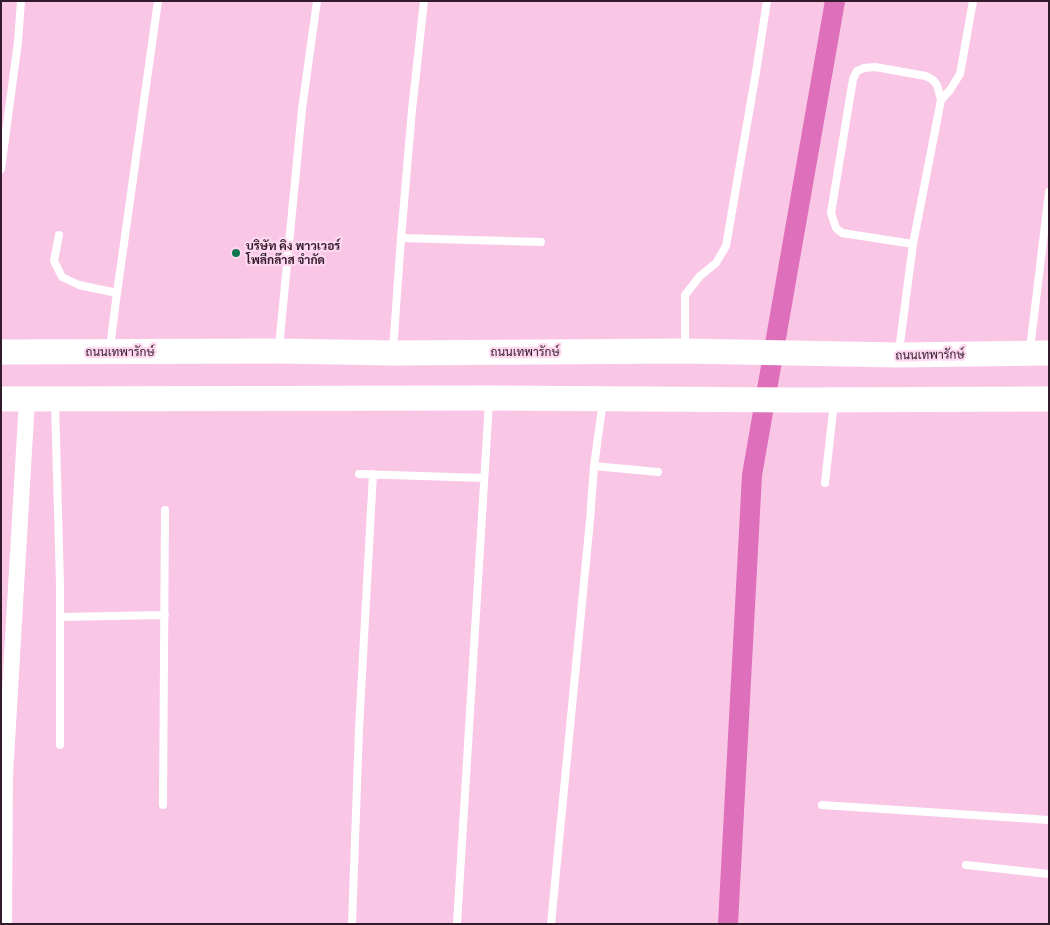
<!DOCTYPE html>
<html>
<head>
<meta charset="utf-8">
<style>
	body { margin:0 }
	#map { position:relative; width:1050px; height:925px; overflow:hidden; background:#fac6e6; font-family:Georgia,serif }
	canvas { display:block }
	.frame { position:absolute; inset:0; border:2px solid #321b2a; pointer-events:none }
</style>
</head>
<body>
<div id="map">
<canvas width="1050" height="925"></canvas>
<div class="frame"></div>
</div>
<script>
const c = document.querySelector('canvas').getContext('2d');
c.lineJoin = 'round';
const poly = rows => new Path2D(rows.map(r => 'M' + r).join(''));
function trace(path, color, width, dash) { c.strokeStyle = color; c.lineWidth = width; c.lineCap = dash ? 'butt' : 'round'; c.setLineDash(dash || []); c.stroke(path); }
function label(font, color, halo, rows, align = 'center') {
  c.font = font + ' Georgia,Sarabun,serif'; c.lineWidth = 4.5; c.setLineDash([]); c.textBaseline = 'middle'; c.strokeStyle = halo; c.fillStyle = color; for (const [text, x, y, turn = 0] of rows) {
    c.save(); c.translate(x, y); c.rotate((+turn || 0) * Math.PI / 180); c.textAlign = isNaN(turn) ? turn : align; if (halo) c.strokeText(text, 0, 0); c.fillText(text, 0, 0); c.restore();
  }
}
trace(poly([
	[728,924,752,475,835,1]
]), '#de6fba', 20);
trace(poly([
	[941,100,950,90,960,74,973,1],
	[1,169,18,42,21,1],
	[59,235,54,261,62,277,79,285,117,293],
	[401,238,541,242],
	[110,347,117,293,158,1],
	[279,347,302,109,317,1],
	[685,348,685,295,700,276,716,263,726,246,756,72,767,1],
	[1030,349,1049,192],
	[393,350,401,238,412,110,424,1],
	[899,351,913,244,941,100,937,85,933,80,926,76,875,67,864,68,857,71,853,79,831,213,836,228,842,233,913,244],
	[55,402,60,585,60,745],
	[594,466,658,472],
	[359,474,484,478],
	[825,483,834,402],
	[60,617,165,615],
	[163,805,165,510],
	[822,805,1049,820],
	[966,865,1049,874],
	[352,924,359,729,373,474],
	[457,924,489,402],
	[551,924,590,520,594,466,603,401]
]), '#fff', 8);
trace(poly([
	[4,924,5,776,27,399]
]), '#fff', 16);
trace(poly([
	[1,352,279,351,393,353,684,351,899,355,1049,353],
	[1,399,489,398,796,400,1049,399]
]), '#fff', 25);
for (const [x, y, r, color] of [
	[236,253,5,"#0e7750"]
]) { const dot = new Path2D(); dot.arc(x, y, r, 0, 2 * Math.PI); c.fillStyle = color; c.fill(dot); trace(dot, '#ffd8f0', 2); }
label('bold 12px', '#321b2a', '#ffd8f0', [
	["บริษัท คิง พาวเวอร์",246,246],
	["โพลีกล๊าส จำกัด",246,260]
], 'left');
label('12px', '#321b2a', '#ffd8f0', [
	["ถนนเทพารักษ์",120,352],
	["ถนนเทพารักษ์",525,352],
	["ถนนเทพารักษ์",930,355,-1]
]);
</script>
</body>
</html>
